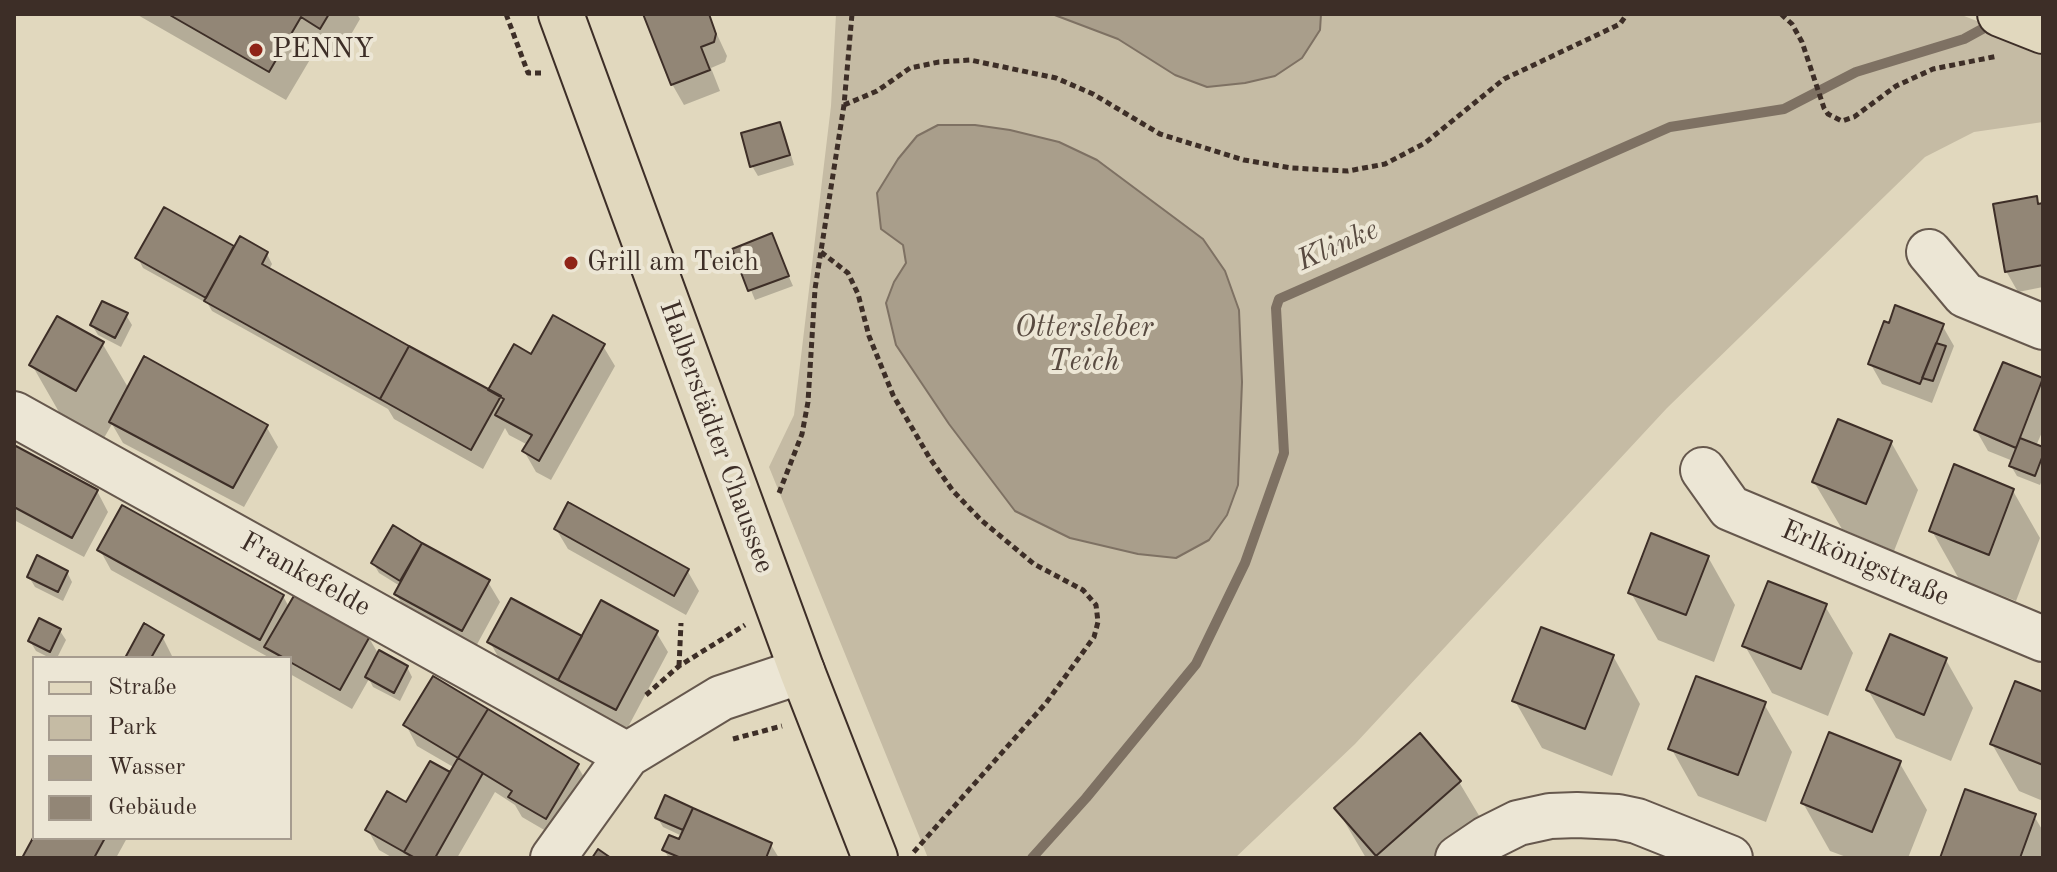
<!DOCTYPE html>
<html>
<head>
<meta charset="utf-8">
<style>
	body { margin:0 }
	#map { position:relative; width:2057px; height:872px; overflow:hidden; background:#e1d8be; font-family:"Old Standard TT",serif }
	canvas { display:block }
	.frame { position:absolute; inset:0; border:16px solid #3d2e27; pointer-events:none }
	.legend { position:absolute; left:32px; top:656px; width:260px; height:184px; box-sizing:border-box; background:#ece6d5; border:2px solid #a69c8f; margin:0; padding:10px 14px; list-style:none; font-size:24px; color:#3d2e27 }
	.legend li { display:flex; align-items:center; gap:16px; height:40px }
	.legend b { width:40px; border:2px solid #a69c8f }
</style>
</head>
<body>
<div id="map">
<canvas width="2057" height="872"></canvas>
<div class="frame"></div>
<ul class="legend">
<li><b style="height:10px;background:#e1d8be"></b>Straße</li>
<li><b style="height:22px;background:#c5bba4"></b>Park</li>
<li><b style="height:22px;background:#a99e8b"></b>Wasser</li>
<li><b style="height:22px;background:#928676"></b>Gebäude</li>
</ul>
</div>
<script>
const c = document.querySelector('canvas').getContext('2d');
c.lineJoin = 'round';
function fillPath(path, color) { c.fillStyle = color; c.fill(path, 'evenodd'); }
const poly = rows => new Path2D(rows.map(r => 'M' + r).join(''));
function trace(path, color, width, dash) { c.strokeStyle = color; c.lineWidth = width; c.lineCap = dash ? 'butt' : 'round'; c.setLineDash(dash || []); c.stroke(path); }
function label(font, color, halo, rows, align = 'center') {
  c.font = font + ' "Old Standard TT",serif'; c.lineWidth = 8; c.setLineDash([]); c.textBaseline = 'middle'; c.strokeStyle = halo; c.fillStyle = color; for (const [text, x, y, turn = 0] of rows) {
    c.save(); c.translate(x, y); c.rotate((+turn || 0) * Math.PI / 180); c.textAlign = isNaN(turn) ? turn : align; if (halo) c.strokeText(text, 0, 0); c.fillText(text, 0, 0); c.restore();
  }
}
fillPath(poly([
	[836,14,1959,14,2043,47,2043,122,1974,132,1925,157,1667,408,1355,744,1235,858,928,858,769,467,794,415,831,106]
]), '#c5bba4');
const water = poly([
	[1052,14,1321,14,1320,30,1302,58,1275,76,1245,83,1207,87,1175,75,1118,39,1052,14],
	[938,125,975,125,1010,130,1059,142,1097,160,1203,239,1225,271,1239,310,1242,382,1238,485,1227,515,1209,540,1176,558,1138,554,1070,538,1015,511,949,424,896,345,886,303,894,282,906,263,903,245,881,229,877,193,898,159,917,136,938,125]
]);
fillPath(water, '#a99e8b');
trace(water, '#7e7163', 2);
fillPath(poly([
	[136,14,357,14,360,19,338,57,318,46,286,100],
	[645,14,708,15,727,56,725,62,711,68,720,91,684,105,672,84],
	[779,124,785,134,794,165,758,176,752,166,743,135],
	[2035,198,2040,205,2043,205,2043,287,2018,292,2006,271],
	[165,210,235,249,267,254,272,264,269,270,489,392,603,346,615,366,551,480,536,472,524,451,528,445,509,435,505,428,483,469,394,419,388,409,212,311,208,304,143,268,138,258],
	[771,236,793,286,755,300,735,251],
	[126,315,132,325,121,347,98,335,92,325],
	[1942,325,1954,346,1932,403,1882,384,1870,363],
	[102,343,129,389,266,426,278,447,244,507,123,443,112,424,104,438,59,412,32,365],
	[2004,364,2043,380,2043,430,2036,446,2043,449,2043,478,2040,485,2017,476,2011,466,2013,461,1988,451,1976,430],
	[1891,442,1918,490,1894,551,1842,529,1814,482],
	[14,447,97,491,108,512,84,557,14,520],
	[2013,491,2040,538,2016,601,1959,579,1932,531],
	[394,528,488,582,500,602,474,650,408,614,396,594,400,586,379,573,373,563],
	[556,529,687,570,699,591,686,615,568,549],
	[100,550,283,596,289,607,369,638,379,655,407,667,412,677,400,701,373,687,369,679,352,709,290,674,290,658,270,658,111,570],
	[1708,557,1735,605,1714,662,1658,640,1631,593],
	[67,572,72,582,63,601,35,587,29,577],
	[1825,606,1853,653,1828,716,1772,693,1745,646],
	[60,631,66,640,57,658,50,658,36,651,30,641],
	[656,632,668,652,627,729,501,662,490,642,583,638],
	[162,636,173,658,127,658],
	[1613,656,1640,704,1612,776,1542,748,1515,701],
	[1946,660,1973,708,1951,761,1896,738,1868,690],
	[2043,694,2043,801,2019,791,1992,744],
	[1764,704,1792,752,1766,822,1698,796,1671,748],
	[406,725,577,765,589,786,558,838,522,817,515,805,495,792,457,858,393,858,379,850,368,830,450,775,455,768,417,746],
	[1899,762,1927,810,1908,858,1849,858,1830,851,1803,803],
	[1459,782,1487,829,1454,858,1366,858,1337,809],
	[666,798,771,845,779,858,669,858,664,850,680,842,682,836,663,827,657,817],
	[2034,816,2043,831,2043,858,1942,858],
	[35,838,127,838,116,858,25,858]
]), '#0003');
trace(poly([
	[1032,858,1086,798,1196,664,1245,563,1284,453,1276,308,1279,299,1670,127,1784,109,1856,72,1964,39,1995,22]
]), '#7e7163', 10);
const building = poly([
	[168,14,329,14,320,29,301,17,269,72,168,14],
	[643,14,709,14,716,34,714,42,701,47,710,70,671,85,643,14],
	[780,122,790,155,750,167,741,133,780,122],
	[2037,196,2038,204,2043,203,2043,265,2005,272,1993,204,2037,196],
	[164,207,234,246,206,298,135,258,164,207],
	[772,233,789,276,748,291,732,249,772,233],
	[240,236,268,252,262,264,409,346,380,399,204,301,240,236],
	[102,301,128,313,115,338,90,325,102,301],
	[1895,305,1944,324,1920,384,1868,364,1884,321,1889,323,1895,305],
	[553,315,605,344,539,461,522,451,532,435,495,415,504,399,488,390,514,344,531,354,553,315],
	[57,316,104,342,76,391,29,365,57,316],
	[1936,343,1946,346,1933,381,1922,378,1936,343],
	[409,346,501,396,471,450,380,399,409,346],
	[144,356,268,425,233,488,109,422,144,356],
	[2003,362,2043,378,2016,448,1974,430,2003,362],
	[1838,419,1892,441,1866,504,1812,482,1838,419],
	[2020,438,2043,447,2043,455,2035,476,2009,466,2020,438],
	[14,445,98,490,72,538,14,507,14,445],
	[1954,464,2014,489,1989,555,1929,531,1954,464],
	[568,502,689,569,674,596,554,529,568,502],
	[122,505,284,595,260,640,97,550,122,505],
	[393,525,422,543,400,581,371,563,393,525],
	[1651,533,1709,556,1686,615,1628,593,1651,533],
	[422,543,490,580,462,631,394,594,422,543],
	[37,555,68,571,58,592,27,577,37,555],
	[1768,581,1827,604,1801,669,1742,646,1768,581],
	[295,594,370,636,340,690,290,662,290,658,284,658,264,647,295,594],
	[511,598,582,636,558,680,487,642,511,598],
	[601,600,658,631,616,710,558,680,601,600],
	[39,618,61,629,50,652,28,641,39,618],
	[144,623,164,635,151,658,125,658,144,623],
	[1541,627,1614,655,1585,729,1512,701,1541,627],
	[1890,634,1947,658,1924,715,1866,690,1890,634],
	[379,650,408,666,394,693,365,677,379,650],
	[433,676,488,709,458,758,403,725,433,676],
	[1696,676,1766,702,1738,775,1668,749,1696,676],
	[2015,681,2043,692,2043,765,1990,744,2015,681],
	[488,709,579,764,546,819,508,797,512,791,458,758,488,709],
	[1829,732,1901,761,1872,832,1801,803,1829,732],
	[1420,733,1461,781,1376,856,1334,808,1420,733],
	[458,758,483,773,435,858,415,858,404,852,458,758],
	[430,761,450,772,404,852,365,830,387,791,406,802,430,761],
	[1965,789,2036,814,2020,858,1940,858,1965,789],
	[665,795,693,808,683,830,655,818,665,795],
	[693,808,772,843,766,858,681,858,662,850,669,835,679,839,693,808],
	[34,836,34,838,105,838,94,858,22,858,34,836],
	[598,849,611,858,592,858,598,849]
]);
fillPath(building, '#928676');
trace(building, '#3d2e27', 2);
const minor = poly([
	[1929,252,1965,295,2043,327],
	[14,414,627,755],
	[1703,470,1730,508,2043,639],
	[553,858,627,755,721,698,802,671],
	[1458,858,1486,839,1518,823,1550,816,1577,815,1618,817,1637,821,1730,858]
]);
const major = poly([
	[561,14,802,671,875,858],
	[2000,14,2043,31]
]);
trace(minor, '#66584d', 48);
trace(major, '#3d2e27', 48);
trace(poly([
	[506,14,528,73,541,73],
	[1781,14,1792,24,1802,42,1824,108,1828,114,1842,121,1854,117,1896,86,1933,69,1998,56],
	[844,105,877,91,910,68,939,62,970,60,1056,78,1093,94,1160,134,1244,160,1292,168,1348,171,1385,164,1425,143,1504,79,1620,24,1627,14],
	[821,252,848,273,858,294,869,336,893,395,929,457,953,491,981,520,1034,564,1083,590,1096,605,1098,622,1094,637,1046,703,912,854],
	[779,493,802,434,808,402,815,289,844,105,852,14],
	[679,666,681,623],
	[646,695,679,666,745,625],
	[733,739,782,726]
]), '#3d2e27', 5, [6, 4]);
trace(minor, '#ece6d5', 44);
trace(major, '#e1d8be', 44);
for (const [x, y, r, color] of [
	[256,50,8,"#8f2418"],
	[571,263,8,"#8f2418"]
]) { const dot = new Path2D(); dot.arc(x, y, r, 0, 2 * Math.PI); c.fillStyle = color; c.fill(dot); trace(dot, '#ece6d5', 3); }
label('28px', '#3d2e27', '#ece6d5', [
	["PENNY",272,50],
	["Grill am Teich",587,263]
], 'left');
label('28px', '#3d2e27', '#ece6d5', [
	["Halberstädter Chaussee",716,437,70],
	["Erlkönigstraße",1865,564,23],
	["Frankefelde",305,575,29]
]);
label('italic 30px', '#584a40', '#ece6d5', [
	["Klinke",1338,246,-24],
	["Ottersleber",1084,328],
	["Teich",1084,362]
]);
</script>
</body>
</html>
